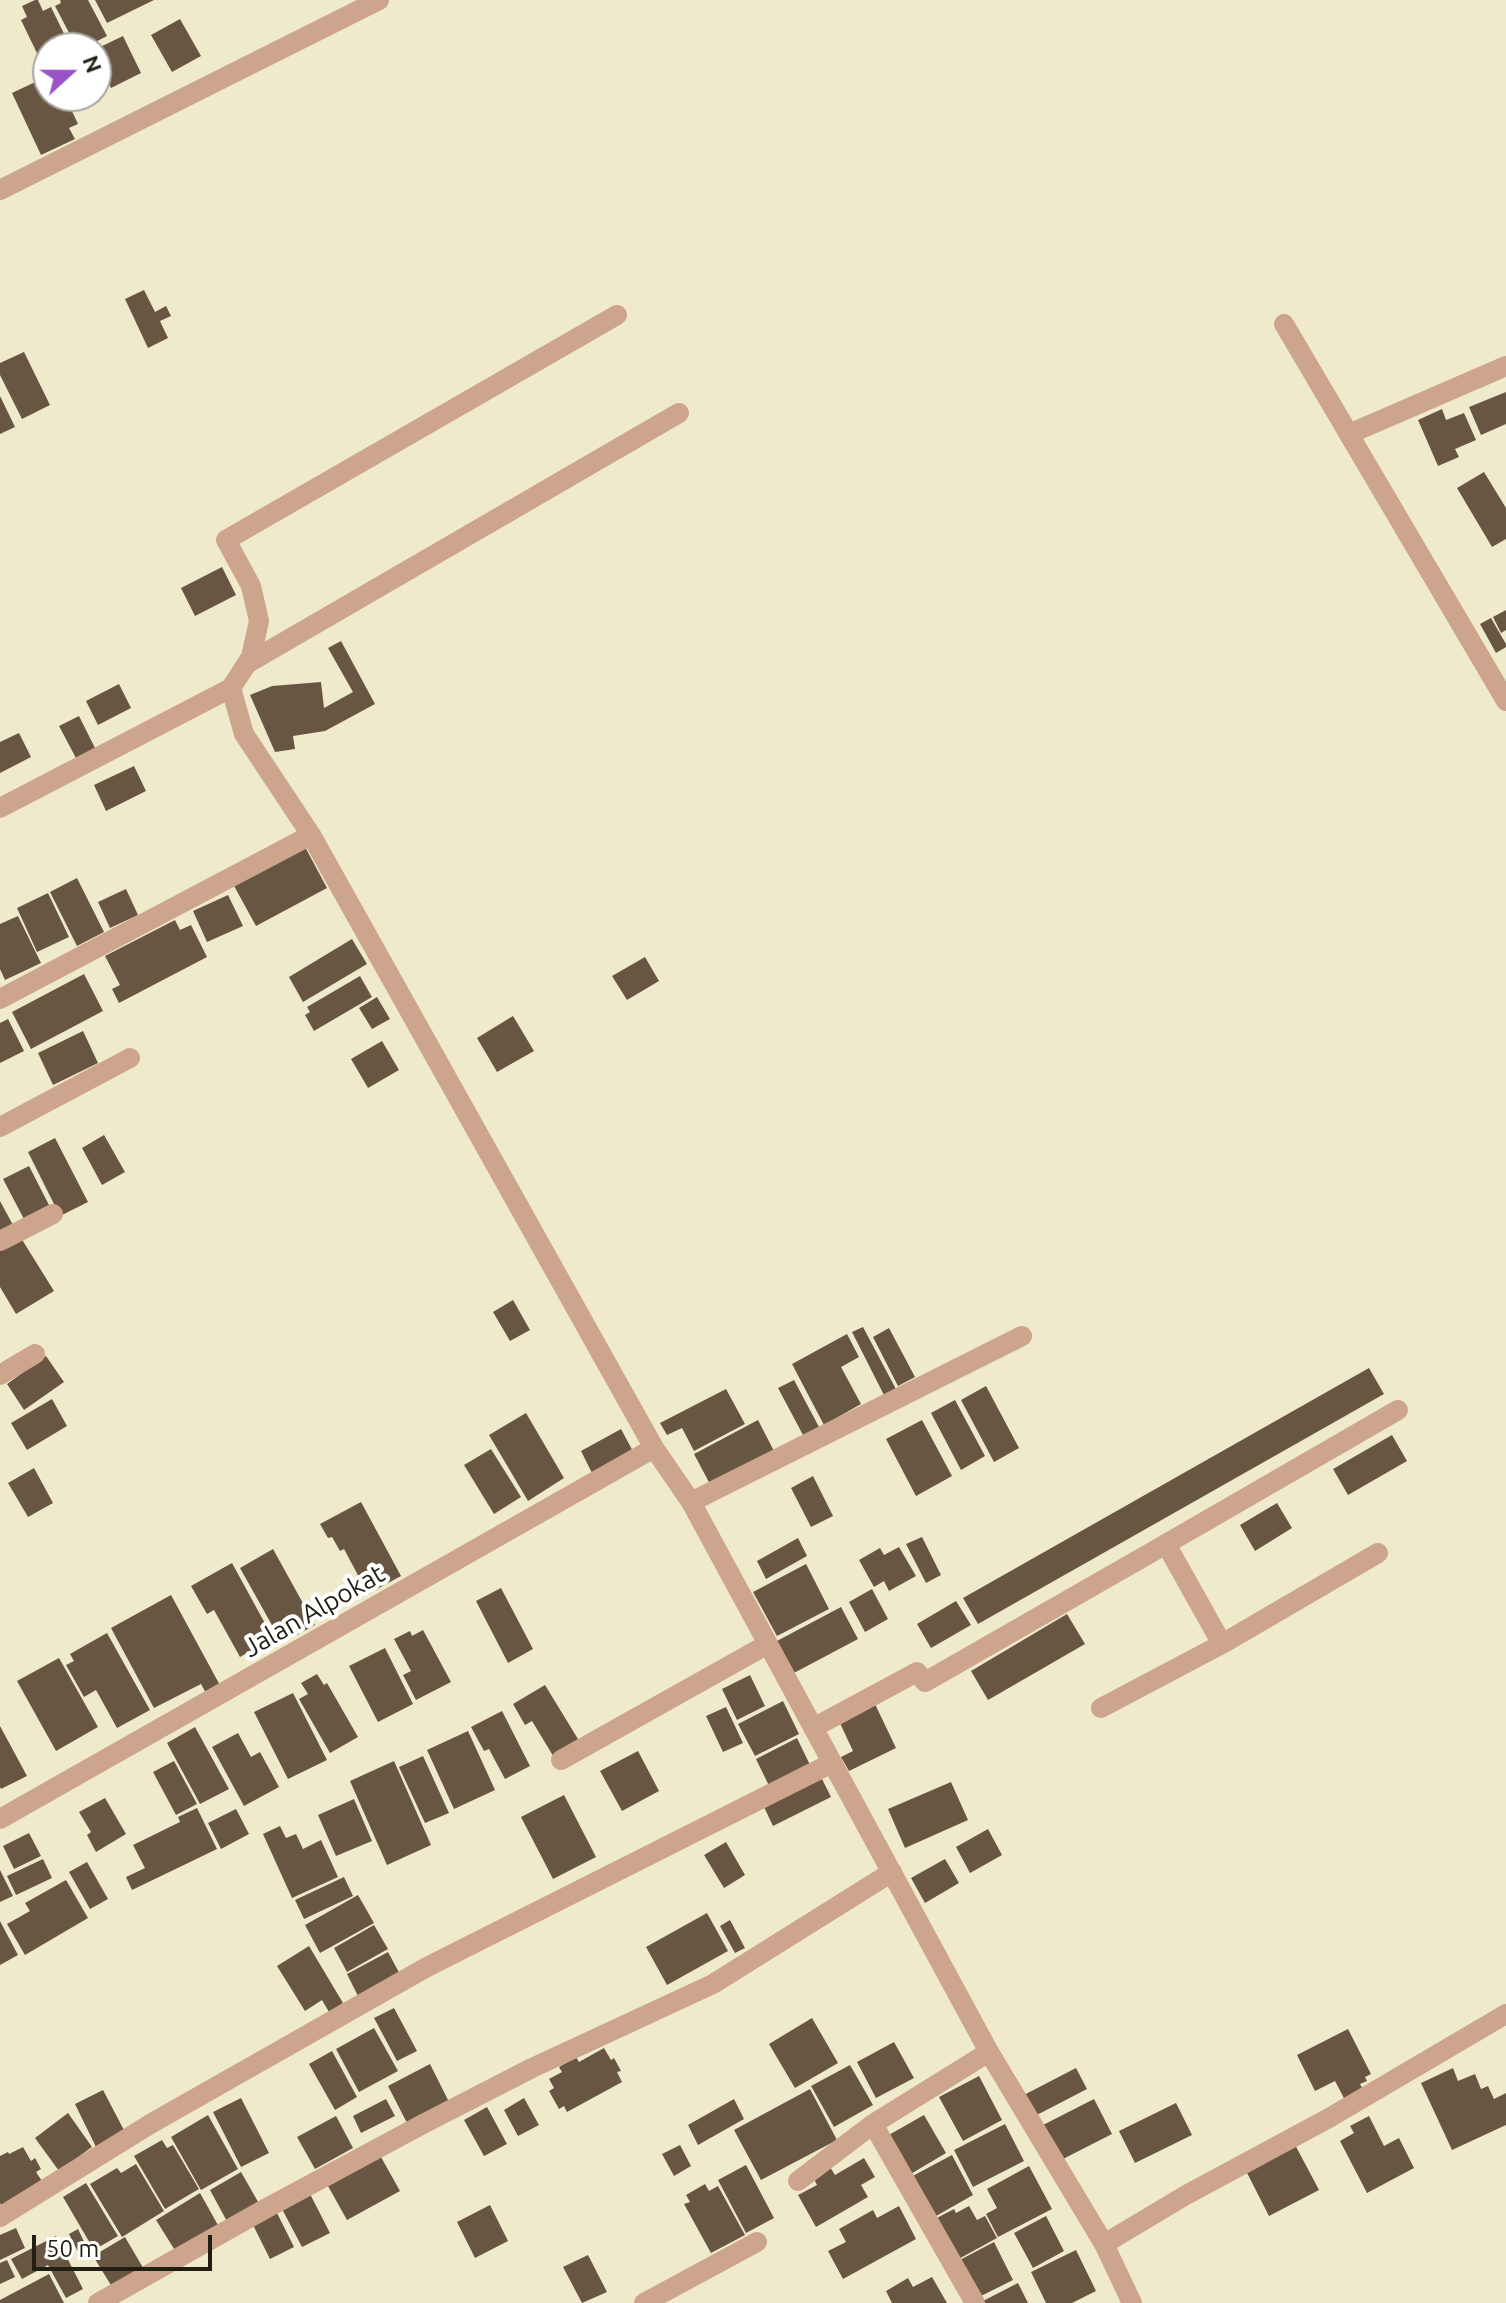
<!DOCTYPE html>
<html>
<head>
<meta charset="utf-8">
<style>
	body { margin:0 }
	#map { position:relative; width:1506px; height:2303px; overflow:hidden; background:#f0eacd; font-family:Ubuntu,sans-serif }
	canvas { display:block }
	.north { position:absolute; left:32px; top:32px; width:80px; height:80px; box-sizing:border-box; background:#fff; border:2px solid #a6a5a1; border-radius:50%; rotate:69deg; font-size:22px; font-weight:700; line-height:32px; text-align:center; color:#211f14 }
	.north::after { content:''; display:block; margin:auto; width:28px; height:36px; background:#9953c7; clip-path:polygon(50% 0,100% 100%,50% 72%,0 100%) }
	.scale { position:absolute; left:32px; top:2235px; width:180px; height:36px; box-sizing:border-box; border:4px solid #211f14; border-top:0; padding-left:10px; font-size:24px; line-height:28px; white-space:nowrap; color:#211f14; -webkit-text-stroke:6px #fff; paint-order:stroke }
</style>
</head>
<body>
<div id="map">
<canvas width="1506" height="2303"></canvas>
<div class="north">N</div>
<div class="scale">50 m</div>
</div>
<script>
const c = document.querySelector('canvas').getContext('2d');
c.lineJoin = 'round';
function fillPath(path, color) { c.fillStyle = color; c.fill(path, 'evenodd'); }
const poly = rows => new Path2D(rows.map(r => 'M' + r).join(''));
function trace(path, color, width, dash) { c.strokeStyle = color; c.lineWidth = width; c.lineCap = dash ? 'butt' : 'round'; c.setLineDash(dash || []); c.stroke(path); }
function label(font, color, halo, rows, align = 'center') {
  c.font = font + ' Ubuntu,sans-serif'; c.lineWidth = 8; c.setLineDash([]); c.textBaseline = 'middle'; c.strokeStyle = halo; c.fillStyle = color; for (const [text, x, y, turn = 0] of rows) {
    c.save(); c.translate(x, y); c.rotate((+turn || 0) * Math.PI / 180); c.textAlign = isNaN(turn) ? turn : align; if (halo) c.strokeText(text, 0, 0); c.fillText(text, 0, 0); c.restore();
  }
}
fillPath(poly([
	[35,0,38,0,43,11,51,7,71,48,48,48,48,96,65,96,78,124,69,128,75,139,41,155,12,93,48,76,21,20,27,17,22,6],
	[60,0,88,0,107,36,84,48,77,48,55,6,61,3],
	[95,0,154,0,107,23],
	[180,19,201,56,172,72,151,35],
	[123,36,141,73,111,88,96,58,96,49],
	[144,290,155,312,166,306,171,316,160,321,168,338,148,348,125,299],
	[24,352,50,405,22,419,0,375,0,363],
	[1506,392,1506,424,1481,435,1469,407],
	[0,396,15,427,0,434],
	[1442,409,1446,420,1464,413,1476,440,1455,449,1459,457,1438,466,1418,420],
	[1484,472,1506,508,1506,539,1492,547,1457,488],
	[222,567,236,595,195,616,181,588],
	[1506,610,1506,630,1501,633,1493,617],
	[1491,618,1506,644,1506,647,1496,653,1480,624],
	[341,641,375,704,325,731,293,736,295,749,275,752,250,695,272,686,321,682,324,708,353,692,328,648],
	[119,684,131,708,98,725,86,701],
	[79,716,96,750,77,760,59,726],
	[19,733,31,757,0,773,0,742],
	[134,766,146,791,106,811,94,785],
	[304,845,327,888,256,926,233,884],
	[77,878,104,932,77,946,50,892],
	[126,889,138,915,110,928,98,902],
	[48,893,69,937,37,952,17,908],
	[228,895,243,926,207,942,193,911],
	[18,916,41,963,5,980,0,969,0,924],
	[175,920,180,930,191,925,207,957,119,1003,112,989,120,985,105,956],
	[352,939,367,964,303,1002,289,977],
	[645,957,659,981,627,1000,612,976],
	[84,974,103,1011,31,1049,12,1012],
	[360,976,372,997,314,1031,305,1015,310,1012,307,1007],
	[377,997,390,1019,372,1029,359,1008],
	[513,1016,534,1051,497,1072,477,1038],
	[8,1019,24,1051,0,1063,0,1023],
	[83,1031,98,1063,53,1085,38,1053],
	[382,1041,399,1070,368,1088,351,1059],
	[104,1135,125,1172,102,1185,82,1148],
	[55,1138,88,1202,60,1216,28,1152],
	[29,1166,50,1207,25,1221,3,1179],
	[0,1201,13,1225,0,1233],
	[21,1238,54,1291,16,1314,0,1287,0,1244],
	[513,1300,530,1330,510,1341,493,1312],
	[863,1327,897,1391,885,1397,852,1332],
	[889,1328,915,1377,898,1386,873,1337],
	[847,1334,859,1357,841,1367,861,1404,824,1425,792,1364],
	[46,1356,64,1382,24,1410,7,1384],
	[1369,1368,1384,1394,978,1624,963,1598],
	[794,1380,819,1427,803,1435,778,1388],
	[986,1386,1019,1448,994,1462,961,1400],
	[726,1389,745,1424,694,1451,682,1428,667,1435,660,1423],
	[52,1399,67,1426,27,1450,11,1423],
	[955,1400,985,1456,961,1470,931,1413],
	[526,1413,564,1478,528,1501,489,1435],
	[758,1420,775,1453,711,1486,694,1454],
	[922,1420,952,1476,916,1496,886,1439],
	[621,1429,635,1455,594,1477,581,1451],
	[1392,1435,1407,1461,1348,1495,1333,1469],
	[491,1449,521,1497,494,1514,464,1465],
	[34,1468,53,1503,28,1517,8,1483],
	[813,1476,833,1516,811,1527,791,1488],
	[361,1502,401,1576,368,1594,344,1549,340,1551,332,1537,328,1538,320,1524],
	[1277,1503,1292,1528,1255,1551,1240,1525],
	[922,1537,941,1575,926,1583,906,1544],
	[798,1538,807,1556,766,1579,757,1561],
	[899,1547,916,1576,889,1591,884,1581,874,1587,859,1560,880,1548,884,1555],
	[273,1549,315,1625,282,1643,240,1568],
	[232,1563,273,1638,240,1657,214,1610,207,1614,191,1586],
	[806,1564,829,1609,777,1636,753,1592],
	[501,1588,533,1649,508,1663,476,1601],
	[872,1589,888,1619,865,1632,849,1602],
	[171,1595,222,1689,208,1697,201,1684,154,1708,111,1628],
	[956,1601,971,1625,931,1648,917,1624],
	[841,1607,858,1639,792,1674,775,1642],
	[1067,1614,1085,1644,988,1700,971,1671],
	[423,1630,451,1682,416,1700,403,1675,411,1671,394,1639,410,1631,412,1636],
	[107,1633,150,1710,117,1728,96,1690,84,1697,66,1665,74,1661,70,1654],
	[385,1648,413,1704,378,1722,349,1666],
	[59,1658,98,1727,56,1751,17,1681],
	[317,1674,324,1685,327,1683,358,1737,330,1753,299,1699,308,1694,301,1683],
	[750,1675,765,1706,737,1720,722,1689],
	[545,1685,581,1744,555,1759,532,1721,525,1725,513,1704],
	[293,1693,327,1760,288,1779,254,1712],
	[783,1701,799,1734,755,1756,738,1724],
	[875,1704,896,1748,849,1771,841,1757,853,1751,839,1721],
	[726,1707,743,1743,723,1752,706,1716],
	[502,1711,530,1766,505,1779,489,1749,484,1751,471,1727],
	[0,1726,27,1776,1,1789,0,1787],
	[195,1727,229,1789,200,1804,167,1743],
	[468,1731,495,1790,454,1809,427,1750],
	[238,1733,251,1757,260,1752,279,1787,244,1806,212,1747],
	[797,1738,812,1769,771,1790,756,1759],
	[638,1751,659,1791,622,1811,600,1771],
	[423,1756,449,1813,425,1823,399,1767],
	[174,1761,197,1804,176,1815,153,1772],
	[394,1761,431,1845,387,1865,350,1781],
	[822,1779,831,1797,773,1826,764,1807],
	[951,1782,968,1820,905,1848,888,1809],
	[564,1795,596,1857,553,1879,521,1817],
	[105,1798,126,1834,96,1852,87,1835,91,1832,79,1812],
	[354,1799,372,1841,336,1856,318,1815],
	[197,1808,217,1849,132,1890,126,1877,145,1868,133,1845,180,1822,178,1817],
	[236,1809,249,1834,221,1849,208,1823],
	[280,1826,286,1838,296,1834,303,1849,321,1840,338,1877,292,1898,263,1834],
	[988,1829,1002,1855,970,1873,956,1847],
	[29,1833,41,1856,14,1869,3,1846],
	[726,1842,745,1875,724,1888,704,1855],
	[43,1859,52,1878,16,1895,7,1876],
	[945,1859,959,1883,925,1903,911,1878],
	[87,1862,108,1899,90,1909,69,1872],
	[0,1870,13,1896,0,1902],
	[344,1877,353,1896,304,1919,295,1900],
	[66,1880,88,1918,25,1955,7,1924,30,1911,25,1903],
	[358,1895,374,1923,320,1953,305,1925],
	[707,1913,728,1951,667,1985,646,1947],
	[730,1920,745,1948,735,1953,720,1926],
	[0,1921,18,1955,0,1965],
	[374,1925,388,1949,347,1972,334,1948],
	[309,1946,343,2003,329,2012,322,2000,305,2011,277,1966],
	[388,1952,402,1978,360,2000,347,1974],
	[394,2008,417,2051,397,2061,374,2018],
	[812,2018,838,2063,795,2088,769,2044],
	[374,2028,398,2071,359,2092,336,2049],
	[1348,2029,1371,2074,1365,2077,1367,2081,1360,2084,1365,2093,1346,2102,1335,2081,1315,2091,1297,2055],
	[894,2042,914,2078,876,2098,857,2062],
	[604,2048,611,2060,614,2058,621,2071,617,2072,622,2082,567,2112,564,2106,559,2109,549,2091,554,2088,549,2079,562,2072,559,2067,576,2057,579,2062],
	[332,2051,357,2097,335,2110,309,2064],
	[430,2064,449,2102,407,2123,388,2086],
	[850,2065,873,2105,834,2127,811,2086],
	[1076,2068,1087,2089,1031,2118,1020,2097],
	[1453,2068,1458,2081,1475,2074,1481,2089,1488,2086,1494,2099,1506,2093,1506,2125,1452,2150,1421,2083],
	[979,2076,1002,2120,963,2141,939,2097],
	[810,2089,837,2140,761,2180,734,2130],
	[103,2090,126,2134,97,2149,75,2104],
	[241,2098,269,2153,241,2167,213,2112],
	[524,2098,539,2125,518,2136,504,2110],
	[386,2099,395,2116,361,2133,353,2116],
	[734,2099,744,2119,698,2145,688,2125],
	[1094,2099,1112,2134,1061,2160,1043,2125],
	[1176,2103,1192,2135,1135,2163,1119,2131],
	[487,2107,507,2144,484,2156,464,2120],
	[68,2113,92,2147,59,2171,35,2138],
	[208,2115,238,2169,201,2190,171,2137],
	[924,2115,946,2153,909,2175,887,2136],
	[336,2116,353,2148,315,2169,297,2137],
	[1369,2116,1384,2146,1399,2138,1414,2168,1367,2193,1340,2141,1354,2133,1350,2126],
	[1005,2124,1024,2161,973,2187,954,2150],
	[1292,2139,1319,2190,1269,2216,1243,2165],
	[162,2140,167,2148,173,2145,199,2189,165,2209,134,2156],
	[680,2145,691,2166,674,2176,662,2154],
	[23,2147,31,2161,35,2158,41,2169,36,2172,42,2181,3,2209,0,2203,0,2156,8,2152,9,2154],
	[952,2155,973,2195,929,2220,907,2179],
	[381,2157,400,2191,347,2220,328,2186],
	[864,2158,875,2177,861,2185,868,2197,816,2227,798,2195,817,2185,813,2177,830,2167,835,2175],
	[136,2164,164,2211,122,2237,90,2184,117,2168,121,2173],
	[746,2165,774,2218,746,2233,718,2180],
	[1029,2166,1052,2209,998,2237,986,2214,997,2208,987,2189],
	[241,2172,261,2207,229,2225,210,2190],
	[86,2183,118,2236,94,2250,63,2197],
	[705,2184,709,2191,718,2186,745,2235,711,2253,684,2204,690,2202,686,2195],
	[309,2192,330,2233,302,2247,281,2207],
	[200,2193,219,2227,176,2252,156,2220],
	[490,2205,508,2241,475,2258,457,2222],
	[899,2206,916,2239,843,2279,828,2251,846,2242,839,2229,873,2210,877,2218],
	[969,2206,977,2220,985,2216,997,2238,953,2262,931,2221,954,2209,956,2213],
	[277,2213,294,2247,270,2259,253,2225],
	[1046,2216,1064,2251,1033,2268,1014,2233],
	[16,2228,25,2248,0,2260,0,2235],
	[78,2229,90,2254,81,2258,69,2234],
	[56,2236,83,2289,66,2298,48,2265,22,2279,11,2259],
	[125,2237,145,2271,114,2290,93,2256],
	[994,2242,1013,2280,975,2299,956,2262],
	[1076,2250,1096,2291,1072,2303,1046,2303,1031,2272],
	[588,2255,607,2292,582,2303,563,2267],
	[7,2260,15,2277,0,2284,0,2263],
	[49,2274,64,2303,0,2303,0,2300],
	[932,2277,947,2303,892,2303,886,2291,908,2278,913,2287],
	[1018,2283,1028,2303,979,2303]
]), '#685642');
trace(poly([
	[0,190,379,0],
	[1284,324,1506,701],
	[1349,434,1506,366],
	[248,663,679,413],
	[231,688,251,657,259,621,251,586,226,540,617,315],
	[0,808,231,688,244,734,311,835,654,1448,691,1502,989,2052,1104,2244,1132,2303],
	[0,999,311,835],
	[0,1127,130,1058],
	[0,1241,53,1214],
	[0,1375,35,1354],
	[691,1502,1022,1336],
	[1166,1544,1398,1410],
	[1101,1708,1222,1644],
	[813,1728,917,1672,925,1682,1166,1544,1222,1644,1378,1553],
	[561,1760,768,1644],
	[0,1819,654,1448],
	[798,2181,873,2124],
	[0,2217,152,2123,427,1967,832,1763],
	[1104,2244,1186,2195,1329,2118,1506,2014],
	[98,2303,265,2209,423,2124,532,2068,713,1984,892,1872],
	[644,2303,757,2242],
	[975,2303,873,2124,989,2052]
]), '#cca58c', 20);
label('26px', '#211f14', '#fff', [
	["Jalan Alpokat",314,1611,-30]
]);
</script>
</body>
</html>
